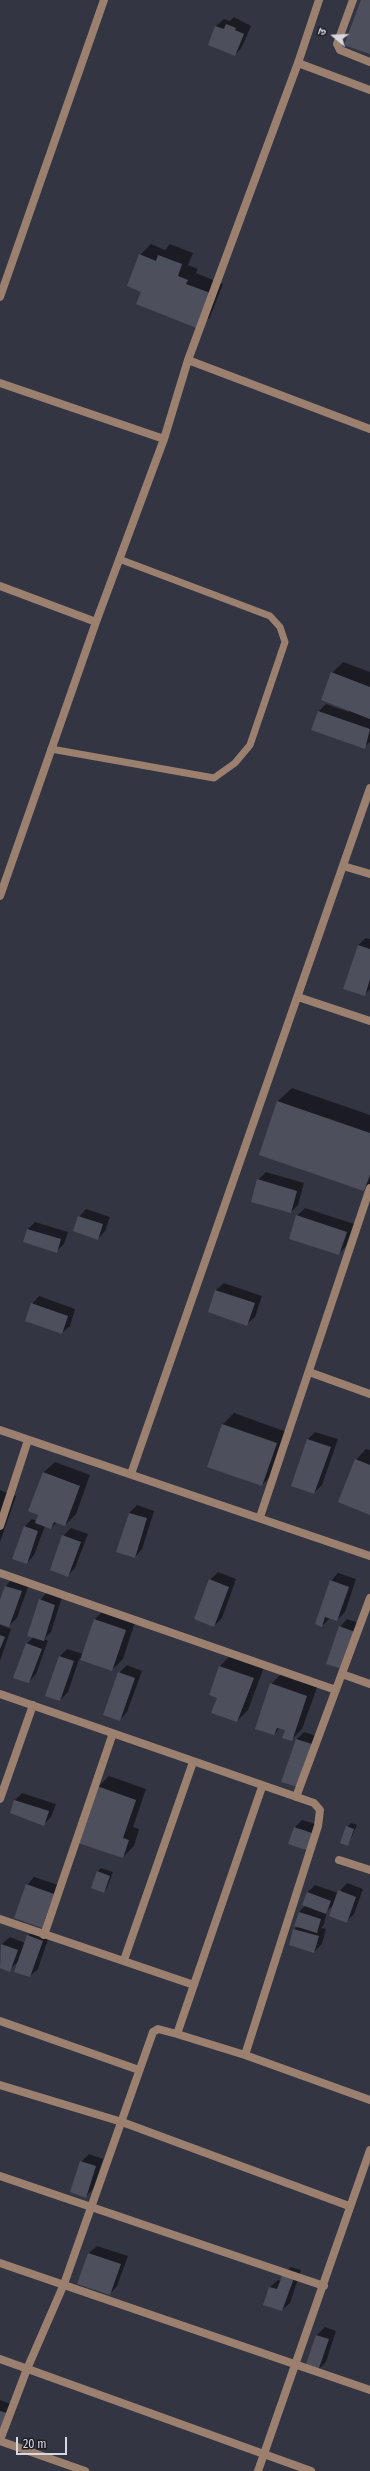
<!DOCTYPE html>
<html>
<head>
<meta charset="utf-8">
<style>
	body { margin:0 }
	#map { position:relative; width:370px; height:2471px; overflow:hidden; background:#343542; font-family:"Fira Sans Condensed","Noto Sans Devanagari",sans-serif }
	canvas { display:block }
	.north { position:absolute; left:314px; top:16px; width:40px; height:40px; -webkit-text-stroke:3px #1c1d23; paint-order:stroke; rotate:289deg; font-size:11px; font-weight:700; line-height:16px; text-align:center; color:#d6d7e0 }
	.north::after { content:''; display:block; margin:auto; width:14px; height:18px; background:#d6d7e0; clip-path:polygon(50% 0,100% 100%,50% 72%,0 100%) }
	.scale { position:absolute; left:16px; top:2437px; width:51px; height:18px; box-sizing:border-box; border:2px solid #d6d7e0; border-top:0; padding-left:5px; font-size:12px; line-height:14px; white-space:nowrap; color:#d6d7e0; -webkit-text-stroke:3px #1c1d23; paint-order:stroke }
</style>
</head>
<body>
<div id="map">
<canvas width="370" height="2471"></canvas>
<div class="north">उ</div>
<div class="scale">20 m</div>
</div>
<script>
const c = document.querySelector('canvas').getContext('2d');
c.lineJoin = 'round';
function fillPath(path, color) { c.fillStyle = color; c.fill(path, 'evenodd'); }
const poly = rows => new Path2D(rows.map(r => 'M' + r).join(''));
function trace(path, color, width, dash) { c.strokeStyle = color; c.lineWidth = width; c.lineCap = dash ? 'butt' : 'round'; c.setLineDash(dash || []); c.stroke(path); }
fillPath(poly([
	[234,17,251,26,242,47,235,55,209,45,216,26,224,19,230,21],
	[151,244,165,250,170,244,193,253,188,265,198,269,196,273,223,284,210,317,199,328,142,291,140,255],
	[343,662,370,672,370,742,364,747,318,712,326,704,349,712,332,673],
	[366,938,370,939,370,989,364,995,358,945],
	[292,1088,370,1115,370,1184,364,1190,260,1154,278,1101],
	[266,1172,304,1183,298,1205,291,1212,258,1180],
	[305,1208,354,1224,346,1246,339,1254,297,1216],
	[86,1209,110,1217,105,1231,98,1239,79,1217],
	[35,1222,68,1232,64,1244,56,1252,24,1242,28,1229],
	[224,1283,262,1296,255,1317,247,1324,209,1311,216,1290],
	[39,1296,75,1309,70,1326,62,1333,32,1304],
	[234,1413,287,1432,273,1474,262,1485,209,1466,223,1424],
	[315,1432,338,1439,322,1485,314,1493,292,1485,308,1439],
	[366,1449,370,1450,370,1514,356,1460],
	[55,1462,90,1475,76,1514,65,1525,57,1522,51,1528,45,1526,34,1555,27,1563,24,1527,32,1519,37,1521,44,1472],
	[0,1490,16,1496,0,1542],
	[137,1505,154,1511,142,1549,135,1557,118,1551,129,1513],
	[71,1528,88,1534,75,1568,68,1575,63,1536],
	[218,1572,236,1579,222,1618,214,1626,210,1580],
	[338,1573,356,1579,345,1612,337,1620,330,1618,322,1626,331,1581],
	[13,1578,29,1584,17,1618,9,1626,0,1623,0,1603,6,1586],
	[47,1592,62,1597,51,1632,44,1639,48,1641,36,1674,29,1682,15,1677,27,1643,34,1637,40,1600],
	[105,1609,136,1619,123,1659,112,1670,79,1659,68,1692,60,1700,46,1695,60,1656,67,1649,83,1654,94,1620],
	[347,1619,362,1624,342,1668,340,1627],
	[0,1625,11,1629,0,1661],
	[231,1655,264,1667,248,1710,237,1721,218,1697,210,1694,220,1666],
	[127,1665,142,1671,127,1712,120,1720,119,1673],
	[282,1673,318,1685,302,1729,291,1740,286,1730,280,1728,274,1734,271,1684],
	[304,1732,319,1737,298,1786,297,1739],
	[109,1776,146,1789,133,1827,139,1829,134,1846,123,1857,98,1787],
	[22,1793,56,1804,51,1817,44,1824,15,1800],
	[302,1820,322,1826,309,1850,294,1828],
	[351,1823,357,1825,348,1845,347,1827],
	[101,1868,113,1872,107,1888,104,1892,97,1872],
	[34,1877,61,1886,49,1919,42,1926,27,1885],
	[347,1883,363,1889,354,1914,346,1922,334,1904,327,1911,324,1924,321,1928,326,1929,322,1944,314,1952,294,1930,298,1926,299,1912,306,1905,303,1904,308,1892,315,1885,338,1893],
	[35,1928,50,1933,38,1969,30,1976,19,1961,9,1970,0,1967,2,1944,10,1937,25,1943,28,1936],
	[89,2154,103,2159,93,2189,86,2196,81,2162],
	[97,2246,128,2256,117,2286,110,2294,79,2283,89,2253],
	[291,2267,301,2270,290,2303,282,2310,264,2304,270,2287,278,2280,281,2281,284,2274],
	[325,2327,336,2331,326,2362,318,2370,307,2366,317,2335],
	[0,2400,14,2405,0,2434]
]), '#0007');
fillPath(poly([
	[361,0,370,0,370,54,344,45],
	[226,24,236,28,235,30,244,34,235,56,208,45,215,26,224,29],
	[139,254,156,261,158,255,182,264,178,276,188,280,186,284,213,294,199,329,136,304,141,292,127,286],
	[331,672,370,687,370,719,321,700],
	[318,711,370,729,365,749,311,730],
	[358,945,370,949,370,979,365,996,343,989],
	[277,1101,370,1133,370,1175,364,1191,259,1155],
	[257,1179,297,1191,291,1213,251,1202],
	[296,1215,347,1232,339,1255,289,1239],
	[78,1216,103,1224,98,1240,73,1231],
	[27,1229,61,1239,57,1253,23,1242],
	[215,1290,255,1303,247,1326,208,1312],
	[31,1303,68,1316,62,1334,25,1321],
	[222,1424,277,1443,262,1486,207,1467],
	[307,1439,331,1447,314,1494,291,1486],
	[355,1459,370,1465,370,1515,338,1502],
	[43,1472,80,1486,65,1526,54,1522,51,1529,35,1523,38,1515,28,1511],
	[129,1513,147,1518,135,1558,116,1552],
	[24,1526,38,1531,27,1564,12,1559],
	[62,1535,81,1542,68,1577,50,1570],
	[209,1579,229,1587,214,1627,194,1619],
	[330,1580,349,1587,337,1621,325,1617,322,1627,315,1624],
	[5,1586,22,1591,9,1627,0,1624,0,1600],
	[39,1599,55,1605,44,1641,27,1636],
	[94,1619,126,1630,112,1671,80,1660],
	[339,1626,355,1632,342,1669,326,1664],
	[0,1635,5,1637,0,1649],
	[26,1643,42,1649,29,1683,13,1678],
	[59,1656,74,1661,60,1701,45,1696],
	[219,1666,254,1678,237,1722,211,1713,217,1698,209,1695],
	[118,1672,135,1678,120,1721,103,1715],
	[270,1683,307,1696,292,1741,282,1738,285,1730,277,1728,274,1735,255,1729],
	[296,1739,312,1744,298,1787,281,1782],
	[97,1786,136,1800,123,1838,129,1840,123,1858,78,1843],
	[14,1800,49,1811,44,1826,10,1813],
	[346,1826,354,1829,348,1846,340,1843],
	[294,1827,315,1834,309,1851,288,1844],
	[97,1871,110,1876,104,1893,91,1888],
	[26,1884,54,1894,42,1928,14,1918],
	[338,1890,356,1897,347,1923,329,1916],
	[307,1892,331,1901,326,1914,302,1905],
	[299,1912,321,1919,317,1933,294,1926],
	[293,1929,319,1936,314,1953,289,1945],
	[27,1935,43,1941,30,1977,14,1972],
	[1,1944,18,1950,10,1972,0,1968],
	[80,2161,96,2166,86,2198,70,2192],
	[88,2253,121,2264,110,2295,77,2284],
	[283,2274,294,2278,282,2311,263,2305,269,2287,277,2289],
	[316,2335,329,2339,318,2371,305,2367],
	[0,2411,7,2413,0,2432]
]), '#4e4f5d');
trace(poly([
	[51,749,214,778,235,763,250,745,285,642,280,627,270,616,119,559]
]), '#9c806f', 7);
trace(poly([
	[353,0,337,44,340,50,370,62],
	[298,63,370,90],
	[0,297,104,0],
	[188,360,370,429],
	[0,383,164,439],
	[0,586,96,622],
	[343,866,370,874],
	[0,896,96,622,164,439,188,360,298,63,319,0],
	[298,997,370,1021],
	[309,1372,370,1394],
	[0,1430,370,1556],
	[131,1474,370,788],
	[260,1517,370,1188],
	[0,1526,28,1440],
	[0,1573,336,1690],
	[342,1674,370,1684],
	[0,1694,314,1803,320,1810,318,1826,245,2055],
	[296,1797,370,1598],
	[0,1799,33,1705],
	[339,1860,370,1870],
	[0,1919,194,1985],
	[44,1935,113,1733],
	[124,1960,193,1762],
	[0,2021,139,2070],
	[177,2034,262,1787],
	[0,2085,122,2122,349,2206],
	[0,2176,324,2286],
	[0,2263,370,2390],
	[0,2359,311,2471],
	[0,2440,27,2369,64,2284,153,2032,158,2029,177,2034,245,2055,370,2100],
	[0,2441,85,2471],
	[258,2471,370,2150]
]), '#9c806f', 8);
</script>
</body>
</html>
